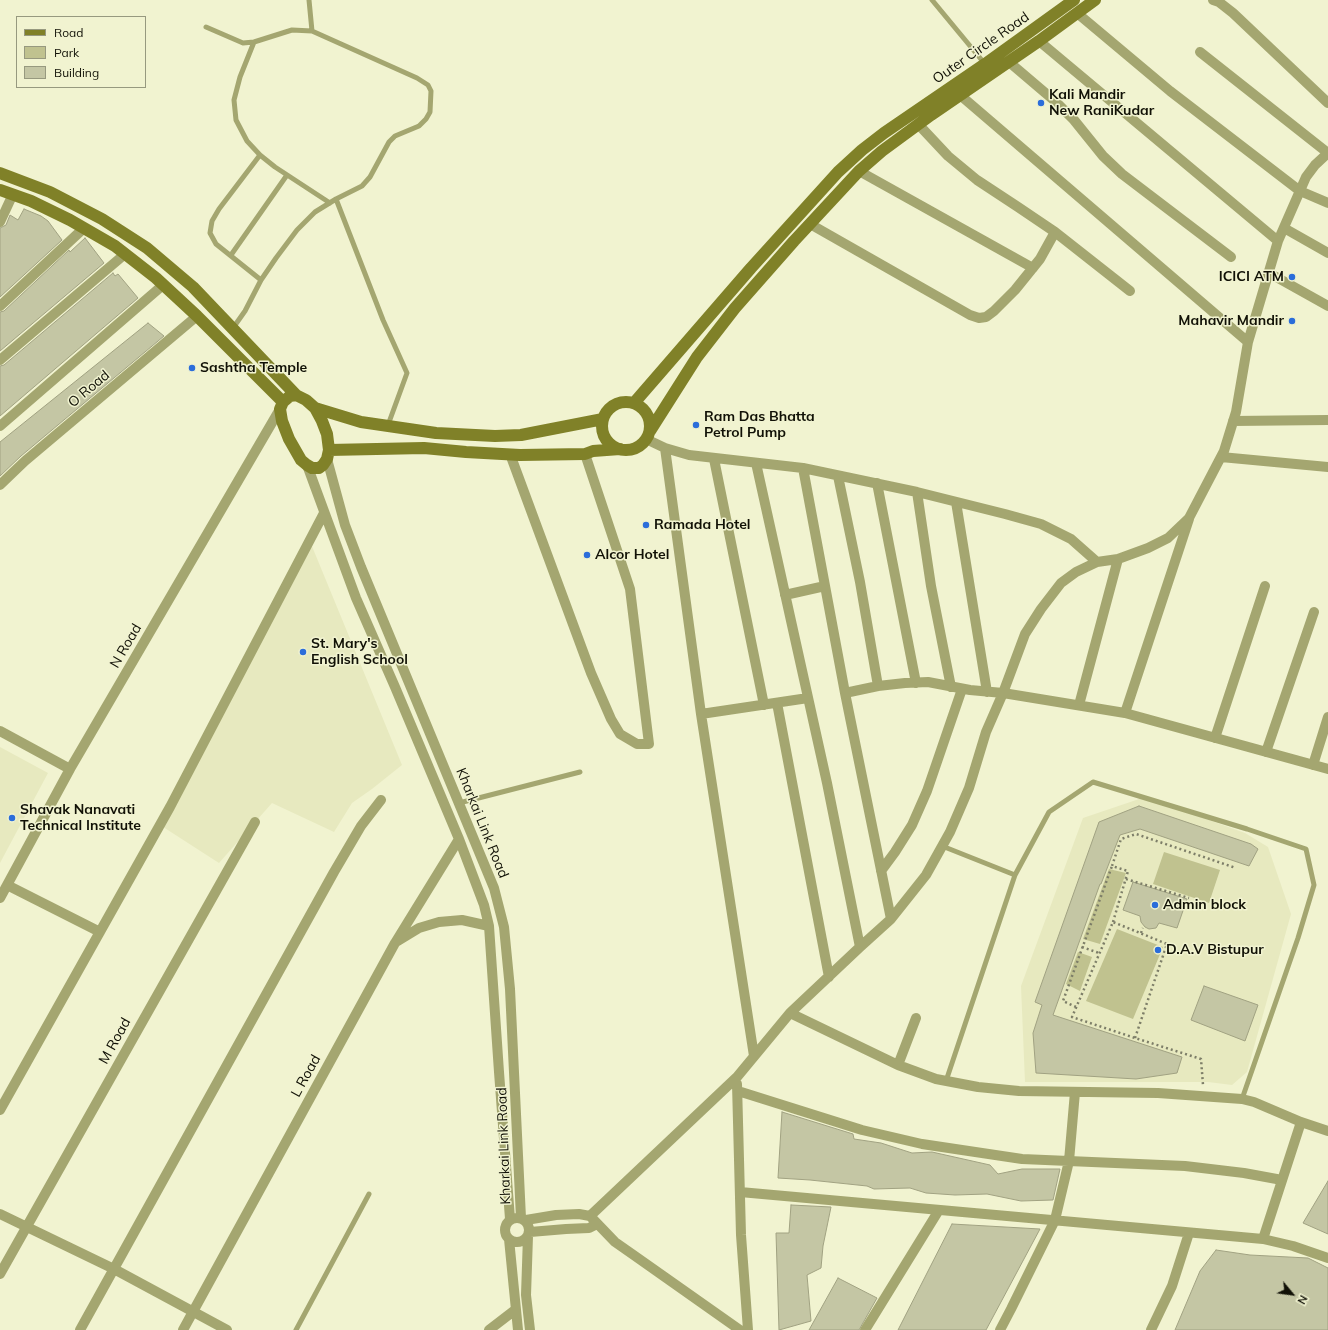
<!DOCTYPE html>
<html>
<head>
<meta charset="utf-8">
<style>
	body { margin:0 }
	#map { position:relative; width:1328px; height:1330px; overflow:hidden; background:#f1f3d0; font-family:Mulish,sans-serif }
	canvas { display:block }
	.legend { position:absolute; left:16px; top:16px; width:130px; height:72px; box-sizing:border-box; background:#f1f3d0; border:1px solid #97997f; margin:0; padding:5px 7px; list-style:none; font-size:12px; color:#111106 }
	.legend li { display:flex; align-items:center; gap:8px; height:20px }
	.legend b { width:20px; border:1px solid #97997f }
	.north { position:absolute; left:1272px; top:1274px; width:40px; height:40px; -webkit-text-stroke:3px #f1f3d0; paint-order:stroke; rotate:119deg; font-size:11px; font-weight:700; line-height:16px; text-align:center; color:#111106 }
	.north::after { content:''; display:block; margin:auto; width:14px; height:18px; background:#111106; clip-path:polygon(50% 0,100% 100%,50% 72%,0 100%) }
</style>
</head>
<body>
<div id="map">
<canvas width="1328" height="1330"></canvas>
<ul class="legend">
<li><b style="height:5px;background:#808128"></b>Road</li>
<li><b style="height:11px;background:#c0c28f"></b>Park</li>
<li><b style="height:11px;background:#c4c6a4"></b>Building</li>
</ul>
<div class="north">N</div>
</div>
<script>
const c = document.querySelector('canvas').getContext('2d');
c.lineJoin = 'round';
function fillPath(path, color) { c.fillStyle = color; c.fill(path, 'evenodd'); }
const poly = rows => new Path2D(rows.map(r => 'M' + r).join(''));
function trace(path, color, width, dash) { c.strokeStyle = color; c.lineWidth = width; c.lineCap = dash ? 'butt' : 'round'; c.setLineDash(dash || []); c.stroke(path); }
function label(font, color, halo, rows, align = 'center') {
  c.font = font + ' Mulish,sans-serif'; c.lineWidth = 3; c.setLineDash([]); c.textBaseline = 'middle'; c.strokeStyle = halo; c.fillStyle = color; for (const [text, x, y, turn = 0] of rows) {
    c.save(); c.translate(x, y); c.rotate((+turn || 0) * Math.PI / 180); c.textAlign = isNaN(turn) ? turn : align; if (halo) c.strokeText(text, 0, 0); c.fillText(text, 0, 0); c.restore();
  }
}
fillPath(poly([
	[309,539,402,765,372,789,352,803,334,832,272,803,219,863,160,825],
	[0,747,48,773,0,863],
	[1145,797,1245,833,1268,847,1291,914,1247,1072,1232,1085,1208,1082,1025,1082,1021,986,1083,818]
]), '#e7e9bf');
fillPath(poly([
	[1164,852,1220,870,1209,903,1153,884],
	[1109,869,1126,873,1100,944,1083,939],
	[1117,929,1163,947,1133,1019,1086,1001],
	[1078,952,1092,957,1080,991,1066,984]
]), '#c0c28f');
const building = poly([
	[24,209,41,216,48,221,62,240,0,297,0,228,6,225,10,215,18,220,24,209],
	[85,238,104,263,0,351,0,312,4,311,69,250,70,252,85,238],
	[113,273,115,276,118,274,138,298,0,416,0,366,4,365,113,273],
	[148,323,164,336,21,456,0,476,0,442,148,323],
	[1139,806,1251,844,1258,849,1249,866,1140,829,1120,835,1101,884,1100,884,1053,1015,1182,1057,1177,1073,1136,1079,1036,1073,1033,1033,1042,1005,1035,1002,1099,822,1139,806],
	[1133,882,1187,899,1177,928,1159,923,1156,928,1149,929,1145,927,1141,922,1140,916,1123,910,1133,882],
	[1204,986,1258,1005,1245,1041,1191,1020,1204,986],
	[782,1112,853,1134,854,1139,881,1143,912,1153,932,1152,990,1165,998,1174,1022,1169,1060,1169,1053,1200,1021,1201,987,1194,955,1195,926,1193,910,1188,874,1189,867,1186,810,1180,778,1178,782,1112],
	[1328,1181,1328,1234,1303,1223,1328,1181],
	[791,1205,831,1207,823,1246,821,1268,807,1275,811,1321,779,1330,776,1233,789,1233,791,1205],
	[952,1224,1040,1229,986,1330,898,1330,952,1224],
	[1216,1250,1250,1255,1308,1258,1328,1268,1328,1330,1175,1330,1200,1271,1216,1250],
	[838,1278,877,1298,859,1330,809,1330,838,1278]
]);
fillPath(building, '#c4c6a4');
trace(building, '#a1a282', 1);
trace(poly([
	[1126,879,1189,898],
	[1113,922,1128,871,1112,866,1121,839,1136,834,1236,868],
	[1141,933,1143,928],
	[1082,947,1099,953],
	[1076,1007,1063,1001,1112,866],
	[1135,1038,1167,944,1113,922,1072,1017,1135,1038,1201,1059,1203,1085]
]), '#7d7e68', 2.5, [2, 3]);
trace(poly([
	[309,0,312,31],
	[932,0,985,64],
	[206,27,243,43,254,42,292,30,312,31,417,78,428,85,431,91,430,112,426,119,419,126,395,136,389,142,370,177,362,186,336,199,315,212,297,230,276,258,261,280,245,311,233,328],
	[254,42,240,77,234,100,236,120,247,141,260,155,275,167,330,203],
	[260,155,219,209,212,221,210,233,216,244,261,280],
	[336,199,383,320,407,373,388,425],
	[231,255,287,175],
	[459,803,580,772],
	[942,846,1015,875,946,1081],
	[1015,875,1049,812,1093,782,1247,829,1306,849,1314,885,1298,938,1242,1099],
	[296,1330,369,1194]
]), '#a4a670', 5);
trace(poly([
	[1213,0,1219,2,1233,13,1328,103],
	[1077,13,1170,91,1300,191,1328,203],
	[1039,41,1278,241],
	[1200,52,1328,153],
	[1009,62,1056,102,1074,120,1103,156,1122,174,1231,257],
	[960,95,1248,342],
	[918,124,948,156,977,180,1018,207,1055,232,1130,291],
	[859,171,1033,268],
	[0,222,13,194],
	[810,224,970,315,979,318,986,317,994,311,1015,290,1040,259,1055,232],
	[1284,228,1328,253],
	[1269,273,1328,306],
	[0,306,84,228],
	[0,360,125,254],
	[1233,421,1328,420],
	[0,426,163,285],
	[646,439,665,448,689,455,803,468,917,492,1005,514,1041,524,1071,539,1097,562],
	[665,448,701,714,754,1056],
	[510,454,591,673,611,719,620,734,637,744,649,744,630,589,585,454],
	[1221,457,1328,467],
	[327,459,345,525,361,567,494,888,504,927,510,989,521,1218],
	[714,459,764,705],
	[756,463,827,783,860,947],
	[307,465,356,598,395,687,459,839,484,905,489,926,499,1072,510,1219],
	[803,468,845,693,891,919],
	[838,476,860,582,878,686],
	[877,483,916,683],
	[0,485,25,461,197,316],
	[917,492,931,586,951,687],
	[956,502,987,692],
	[785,595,825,586],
	[845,693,878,686,905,683,928,682,970,690,1003,693,1125,713,1328,769],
	[777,703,829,977],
	[1079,705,1118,559],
	[1125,713,1189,519],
	[701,714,808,698],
	[0,731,70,769],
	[1215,738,1265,586],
	[1266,752,1314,612],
	[1313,765,1328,717],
	[881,871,895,852,912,825,927,791,962,689],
	[7,885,100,932],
	[0,898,70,769,280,409],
	[396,942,419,928,439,922,462,920,489,926],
	[790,1013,898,1065,936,1079,978,1087,1019,1091,1158,1093,1242,1099,1254,1102,1301,1122,1328,1131],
	[898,1065,916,1018],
	[737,1084,741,1235,748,1330],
	[738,1091,862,1130,922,1144,1022,1159,1185,1166,1244,1173,1282,1180],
	[0,1110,170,807,324,513],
	[740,1192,1263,1239,1293,1246,1328,1258],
	[0,1214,114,1269,227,1330],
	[590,1216,737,1077,790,1013,860,947,891,919,926,875,950,832,969,788,986,732,1003,693,1025,634,1041,609,1061,583,1076,572,1097,562,1118,559,1148,548,1168,538,1189,518,1224,451,1236,412,1248,342,1278,241,1306,177,1315,165,1328,153],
	'505 1230a12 12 0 1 1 24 0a12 12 0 1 1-24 0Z',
	[526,1220,556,1215,579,1214,590,1216,615,1242,635,1256,740,1330],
	[530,1232,566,1229,589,1228,597,1224],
	[528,1236,526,1295,530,1330],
	[509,1239,518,1330],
	[1263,1239,1301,1122],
	[0,1274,255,822],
	[80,1330,334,872,361,826,381,800],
	[183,1330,395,943,459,839],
	[489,1330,515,1310],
	[865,1330,939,1210],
	[1000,1330,1011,1309,1055,1220,1069,1161,1075,1092],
	[1151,1330,1172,1286,1189,1233]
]), '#a4a670', 10);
trace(poly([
	[0,173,50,192,102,219,147,248,193,287,296,395],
	[0,190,31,201,70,220,115,246,156,278,197,316,283,402],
	[296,395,306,400,315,408,322,421,327,434,329,450,327,459,323,465,319,468,312,468,307,465,301,460,289,439,282,421,280,409,283,402,290,396,296,395],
	'602 426a24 24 0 1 1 48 0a24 24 0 1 1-48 0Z',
	[634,403,751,268,838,172,862,150,884,133,985,64,1074,0],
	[315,408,361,422,436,433,495,436,521,435,603,419],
	[650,431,697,357,735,308,794,241,859,171,882,151,931,115,1039,41,1095,0],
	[329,450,424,448,466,452,520,455,585,454,593,451,620,449]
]), '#808128', 12);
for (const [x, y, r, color] of [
	[1041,103,4,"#2b6dda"],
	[1292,277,4,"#2b6dda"],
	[1292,321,4,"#2b6dda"],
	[192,368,4,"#2b6dda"],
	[696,425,4,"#2b6dda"],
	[646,525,4,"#2b6dda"],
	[587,555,4,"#2b6dda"],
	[303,652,4,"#2b6dda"],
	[12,818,4,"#2b6dda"],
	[1155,905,4,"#2b6dda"],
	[1158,950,4,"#2b6dda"]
]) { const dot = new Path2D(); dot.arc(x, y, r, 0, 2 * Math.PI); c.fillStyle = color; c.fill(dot); trace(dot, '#f1f3d0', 1.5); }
label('14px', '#111106', '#f1f3d0', [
	["Outer Circle Road",981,48,-35],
	["O Road",89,389,-40],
	["N Road",126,646,-60],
	["Kharkai Link Road",482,823,68],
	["M Road",115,1041,-61],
	["L Road",306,1076,-61],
	["Kharkai Link Road",504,1146,-92]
]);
label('bold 14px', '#111106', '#f1f3d0', [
	["Kali Mandir",1049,95],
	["New RaniKudar",1049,111],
	["ICICI ATM",1284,277,"right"],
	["Mahavir Mandir",1284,321,"right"],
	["Sashtha Temple",200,368],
	["Ram Das Bhatta",704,417],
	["Petrol Pump",704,433],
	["Ramada Hotel",654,525],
	["Alcor Hotel",595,555],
	["St. Mary's",311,644],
	["English School",311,660],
	["Shavak Nanavati",20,810],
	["Technical Institute",20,826],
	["Admin block",1163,905],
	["D.A.V Bistupur",1166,950]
], 'left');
</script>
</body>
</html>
